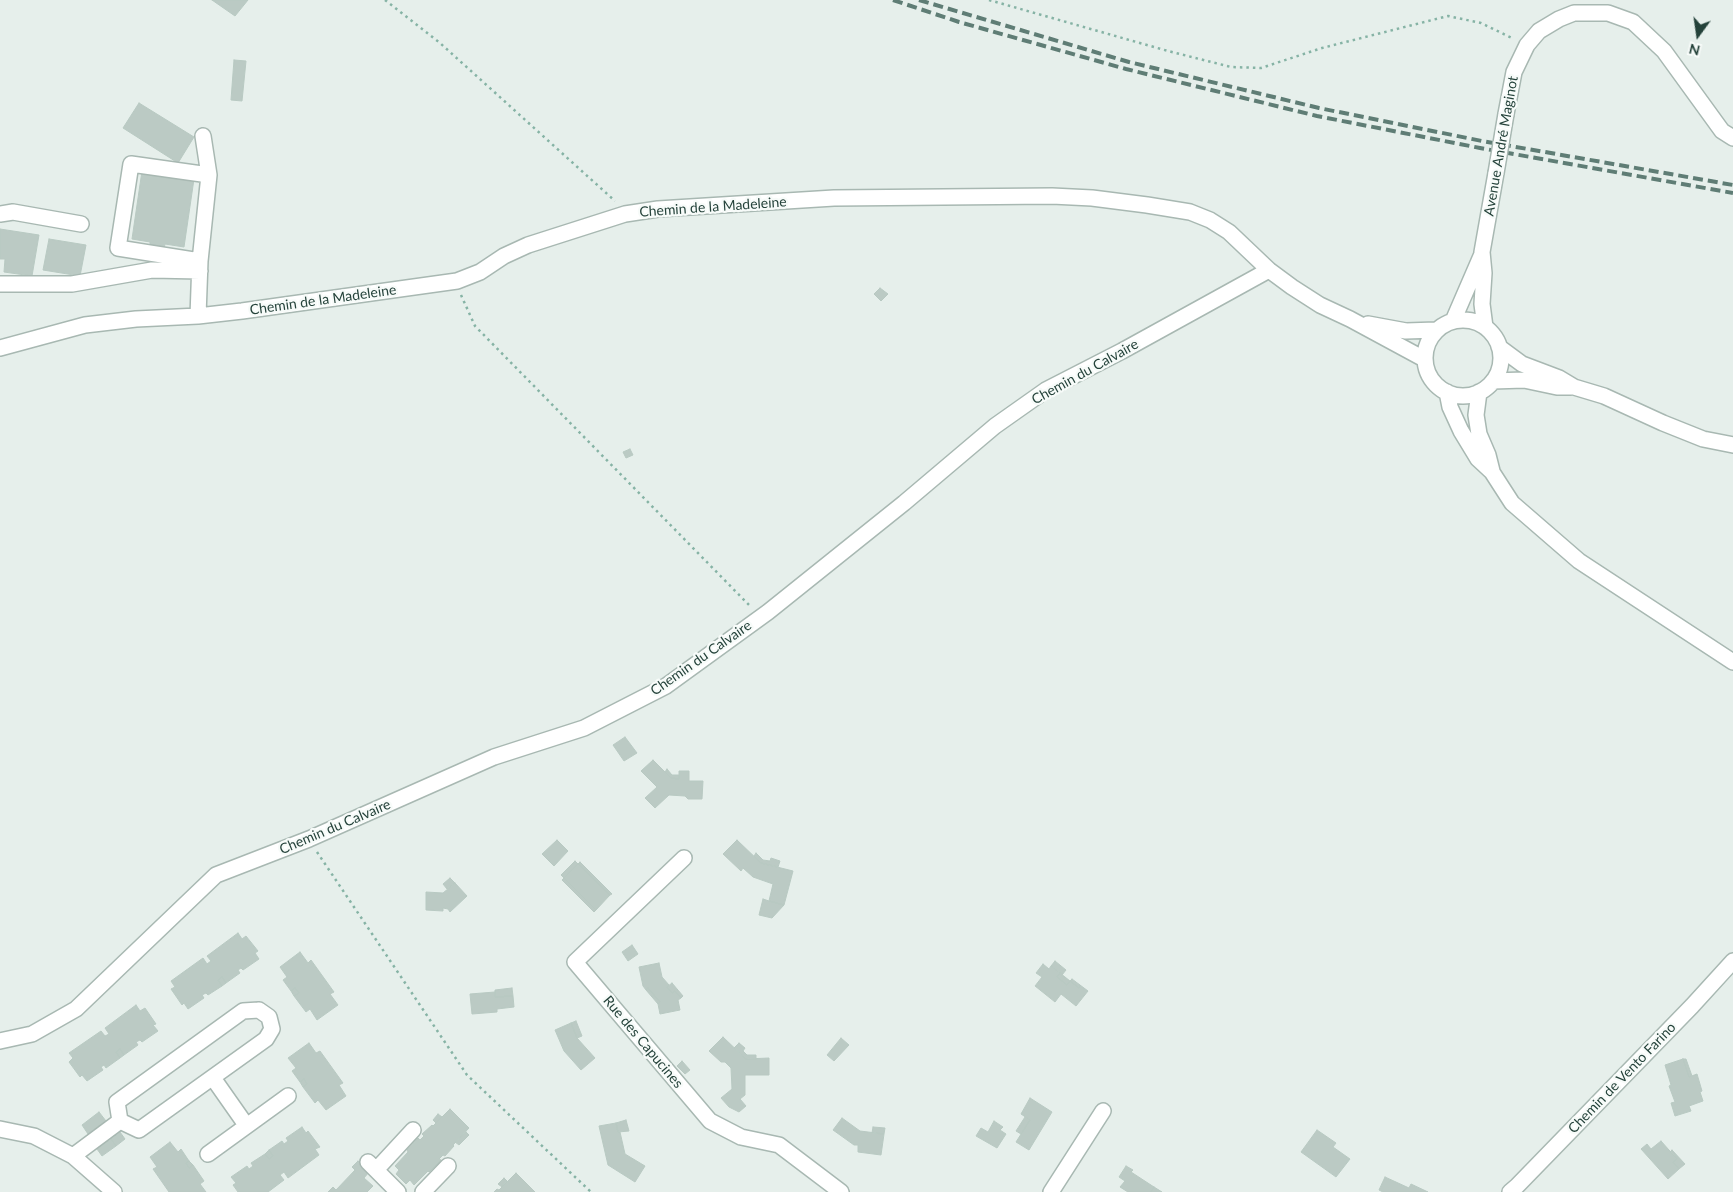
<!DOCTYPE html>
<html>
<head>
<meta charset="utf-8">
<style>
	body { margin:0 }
	#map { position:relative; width:1733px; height:1192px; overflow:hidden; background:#e6efeb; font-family:Lato,sans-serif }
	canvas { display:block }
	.north { position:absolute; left:1673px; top:10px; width:50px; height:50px; -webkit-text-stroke:4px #f7fbf9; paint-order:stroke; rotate:194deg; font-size:14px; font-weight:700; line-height:20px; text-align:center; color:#24423a }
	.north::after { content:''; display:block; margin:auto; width:18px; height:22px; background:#24423a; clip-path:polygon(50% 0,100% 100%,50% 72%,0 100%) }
</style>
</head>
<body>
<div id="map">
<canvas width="1733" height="1192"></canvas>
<div class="north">N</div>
</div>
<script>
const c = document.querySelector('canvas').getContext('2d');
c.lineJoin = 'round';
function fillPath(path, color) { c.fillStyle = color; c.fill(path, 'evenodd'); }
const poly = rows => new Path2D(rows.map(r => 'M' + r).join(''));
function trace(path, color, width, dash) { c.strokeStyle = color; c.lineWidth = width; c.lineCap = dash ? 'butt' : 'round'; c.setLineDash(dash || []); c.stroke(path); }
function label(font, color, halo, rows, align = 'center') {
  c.font = font + ' Lato,sans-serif'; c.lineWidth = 4.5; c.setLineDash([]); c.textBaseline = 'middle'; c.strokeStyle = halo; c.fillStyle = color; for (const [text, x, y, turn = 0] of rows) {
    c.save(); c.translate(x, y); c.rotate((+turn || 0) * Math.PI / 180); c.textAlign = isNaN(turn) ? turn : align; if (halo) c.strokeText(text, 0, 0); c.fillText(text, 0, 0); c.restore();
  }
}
const building = poly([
	[212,0,248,0,235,16,212,0],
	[234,60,246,61,242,101,231,100,234,60],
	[139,103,194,137,178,163,123,128,139,103],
	[142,171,194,179,184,247,165,244,164,249,150,247,150,242,132,239,142,171],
	[0,229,39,235,32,276,4,272,5,259,0,259,0,229],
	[49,239,86,245,80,276,43,270,49,239],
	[880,288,888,294,881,301,874,294,880,288],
	[630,449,633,455,626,458,623,452,630,449],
	[625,737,637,753,624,761,613,745,625,737],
	[653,760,671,778,679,779,679,771,689,771,689,781,703,781,702,799,688,799,685,796,669,795,655,808,645,798,657,787,641,771,653,760],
	[667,769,672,775,679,775,679,779,671,778,665,772,667,769],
	[557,840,568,851,554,866,542,854,557,840],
	[737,840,761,863,793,871,784,905,769,901,773,884,753,877,743,868,741,871,723,854,737,840],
	[756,853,763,860,770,861,771,858,780,861,778,867,761,863,754,856,756,853],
	[575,861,578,864,564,878,561,875,575,861],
	[580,862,612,894,610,895,578,864,580,862],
	[578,864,610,895,596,910,564,878,578,864],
	[450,878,455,883,447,889,443,884,450,878],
	[564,878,596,910,594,912,562,880,564,878],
	[455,883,467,896,450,912,448,909,443,908,443,911,426,910,426,892,443,893,455,883],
	[763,899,769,901,784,905,772,918,759,915,763,899],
	[238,933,242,939,246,936,258,951,255,953,259,959,243,970,241,968,238,970,240,973,226,983,222,977,218,980,222,986,208,995,206,993,202,995,204,998,188,1009,184,1003,182,1005,171,989,175,987,171,981,203,958,207,964,211,961,207,956,238,933],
	[632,945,638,954,628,961,622,952,632,945],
	[300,952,308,963,311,960,334,992,330,994,338,1005,317,1020,310,1009,306,1012,294,996,299,993,295,988,291,991,283,980,287,977,280,967,300,952],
	[1055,961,1066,970,1062,975,1051,966,1055,961],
	[659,963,662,977,669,985,667,987,672,993,675,991,681,998,678,1000,680,1010,660,1014,658,1004,660,1002,648,988,646,990,643,986,639,967,659,963],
	[1043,964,1049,969,1051,966,1060,973,1057,977,1067,985,1070,981,1079,988,1080,985,1088,991,1076,1006,1061,994,1055,1002,1035,986,1042,977,1036,973,1043,964],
	[1060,973,1070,981,1067,985,1057,977,1060,973],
	[222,977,226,983,222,986,218,980,222,977],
	[1072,979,1080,985,1079,988,1070,981,1072,979],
	[672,983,683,996,681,998,675,991,672,993,667,987,672,983],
	[295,988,299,993,294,996,291,991,295,988],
	[512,988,513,996,495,997,495,990,512,988],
	[648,988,660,1002,658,1004,646,990,648,988],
	[495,992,495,997,513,996,514,1007,497,1009,497,1012,472,1014,470,994,495,992],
	[136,1005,140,1011,145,1008,156,1024,153,1025,158,1031,142,1042,140,1040,136,1042,138,1045,124,1055,120,1049,116,1052,120,1058,106,1068,104,1065,101,1067,103,1070,87,1081,82,1075,80,1077,69,1062,73,1058,69,1053,101,1031,105,1036,109,1034,105,1028,136,1005],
	[576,1021,582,1036,577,1038,571,1023,576,1021],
	[571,1023,577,1038,595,1058,581,1070,564,1051,555,1030,571,1023],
	[723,1037,746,1059,769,1058,769,1075,745,1075,745,1095,740,1099,746,1106,739,1112,729,1107,721,1098,732,1089,731,1068,725,1062,721,1062,709,1051,723,1037],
	[841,1038,849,1045,834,1061,827,1055,841,1038],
	[309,1043,316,1053,320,1051,343,1083,339,1085,346,1096,326,1110,318,1100,315,1103,303,1087,307,1084,304,1079,300,1082,292,1071,296,1068,288,1058,309,1043],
	[739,1043,745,1048,743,1051,747,1055,756,1055,756,1059,746,1059,734,1048,739,1043],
	[120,1049,124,1055,120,1058,116,1052,120,1049],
	[1683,1059,1686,1059,1692,1076,1689,1077,1683,1059],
	[1683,1059,1689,1077,1697,1074,1702,1091,1700,1092,1703,1101,1689,1106,1691,1111,1675,1116,1671,1103,1675,1102,1669,1086,1671,1085,1665,1065,1683,1059],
	[682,1061,690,1070,685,1074,677,1066,682,1061],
	[304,1079,307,1084,303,1087,300,1082,304,1079],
	[1030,1098,1052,1112,1029,1150,1016,1142,1030,1120,1021,1114,1030,1098],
	[450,1109,469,1128,453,1145,454,1146,445,1156,443,1155,439,1159,441,1160,429,1172,428,1171,414,1185,410,1180,406,1184,396,1174,399,1170,395,1166,408,1152,407,1150,418,1138,420,1140,424,1136,422,1134,432,1125,433,1126,450,1109],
	[99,1112,106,1121,88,1134,82,1125,99,1112],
	[438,1114,442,1117,436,1123,433,1120,438,1114],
	[1025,1117,1030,1120,1021,1134,1016,1131,1025,1117],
	[842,1118,860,1131,884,1134,881,1155,858,1152,858,1145,854,1145,833,1130,842,1118],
	[626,1120,629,1131,618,1132,616,1123,626,1120],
	[994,1121,1003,1127,1000,1130,1006,1134,997,1148,976,1136,981,1128,988,1132,994,1121],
	[616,1123,618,1132,620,1132,625,1154,645,1166,635,1182,608,1165,599,1126,616,1123],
	[302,1127,306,1133,308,1131,320,1147,315,1149,319,1155,288,1178,284,1172,280,1175,284,1180,268,1192,238,1192,233,1185,236,1183,231,1177,247,1166,249,1169,253,1166,251,1163,265,1154,269,1159,273,1156,269,1150,282,1141,284,1144,288,1141,286,1138,302,1127],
	[873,1127,885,1128,884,1134,872,1133,873,1127],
	[1317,1130,1336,1143,1333,1147,1350,1159,1336,1177,1301,1152,1317,1130],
	[120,1132,125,1139,116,1146,111,1139,120,1132],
	[466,1132,469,1135,459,1145,455,1142,466,1132],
	[111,1139,116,1146,102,1156,97,1149,111,1139],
	[1661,1141,1677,1159,1673,1162,1679,1169,1668,1179,1641,1149,1647,1144,1651,1149,1661,1141],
	[170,1142,178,1152,181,1149,189,1161,186,1163,189,1168,193,1165,204,1181,200,1184,206,1192,169,1192,153,1169,157,1167,150,1157,170,1142],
	[269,1150,273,1156,269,1159,265,1154,269,1150],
	[1672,1150,1685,1164,1679,1169,1673,1162,1677,1159,1670,1152,1672,1150],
	[189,1161,193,1165,189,1168,186,1163,189,1161],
	[358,1161,369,1172,364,1178,373,1186,367,1192,328,1192,333,1187,336,1190,355,1170,352,1167,358,1161],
	[1126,1166,1133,1170,1131,1172,1154,1187,1151,1192,1128,1192,1120,1187,1125,1181,1119,1177,1126,1166],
	[516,1173,535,1192,494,1192,497,1189,499,1190,516,1173],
	[1385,1177,1409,1188,1411,1184,1428,1192,1383,1192,1379,1190,1385,1177],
	[504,1178,507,1181,502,1187,498,1184,504,1178],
	[1154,1187,1162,1192,1151,1192,1154,1187]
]);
fillPath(building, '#bbcac4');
trace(building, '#b8c9c2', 1);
const minor = poly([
	[1506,114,1514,72,1527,45,1539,31,1559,19,1574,13,1608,13,1633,22,1664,51,1722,131,1733,138],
	[0,214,13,212,81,224],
	[200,261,118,248,131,164,209,175],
	[0,284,72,284,152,270,200,271],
	[198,316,200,261,209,175,203,136],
	'1425 358a38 38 0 1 1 76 0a38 38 0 1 1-76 0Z',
	[1453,321,1482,254],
	[1368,324,1406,331,1436,330],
	[1485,327,1482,304,1484,273,1482,252,1496,173],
	[1499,347,1522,364,1559,378,1574,387,1604,396,1663,423,1703,439,1733,445],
	[0,348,85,325,136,319,198,316,242,311,457,281,480,272,504,256,528,245,625,214,658,209,834,198,1052,196,1092,198,1147,205,1190,212,1210,220,1229,232,1269,270,1292,287,1320,305,1350,319,1424,359],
	[1493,381,1524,380,1557,387,1571,387],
	[1447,392,1450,407,1461,431,1478,459,1492,472,1512,503,1579,561,1733,662],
	[1479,392,1476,415,1479,434,1488,455,1492,471],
	[684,858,575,962,710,1121,741,1137,779,1145,841,1192],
	[259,1010,269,1017,272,1029,266,1039,139,1130,120,1121,117,1102,243,1011,259,1010],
	[0,1041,32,1034,76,1009,216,875,309,839,494,757,584,728,666,686,768,612,904,503,995,426,1046,390,1122,351,1269,270],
	[213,1078,246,1125],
	[0,1129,34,1136,73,1156,114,1192],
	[208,1154,288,1096],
	[73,1156,120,1121],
	[368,1162,398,1192],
	[376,1170,413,1130],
	[423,1192,448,1166],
	[1051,1192,1103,1111],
	[1510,1192,1517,1186,1692,1006,1733,961]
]);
trace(minor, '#a8b8b2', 18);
trace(poly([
	[385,0,440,43,615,201],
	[989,0,1168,51,1231,67,1261,68,1322,48,1448,16,1481,23,1514,39],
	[461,295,475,326,750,606],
	[317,852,467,1075,591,1192]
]), '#86b3a5', 2.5, [2.5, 4]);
trace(minor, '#fff', 15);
trace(poly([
	[893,0,959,22,1126,69,1317,116,1480,148,1733,193],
	[919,0,1129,62,1319,108,1482,141,1733,185]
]), '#5f7d75', 4, [10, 5]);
const minorBridge = poly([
	[1496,173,1506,114]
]);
trace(minorBridge, '#a8b8b2', 18, []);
trace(minorBridge, '#fff', 15);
label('14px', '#24423a', '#f7fbf9', [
	["Avenue André Maginot",1501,146,-80],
	["Chemin de la Madeleine",713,207,-4],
	["Chemin de la Madeleine",323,300,-8],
	["Chemin du Calvaire",1085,372,-29],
	["Chemin du Calvaire",701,658,-35],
	["Chemin du Calvaire",335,827,-23],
	["Rue des Capucines",643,1042,50],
	["Chemin de Vento Farino",1622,1078,-46]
]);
</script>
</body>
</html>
